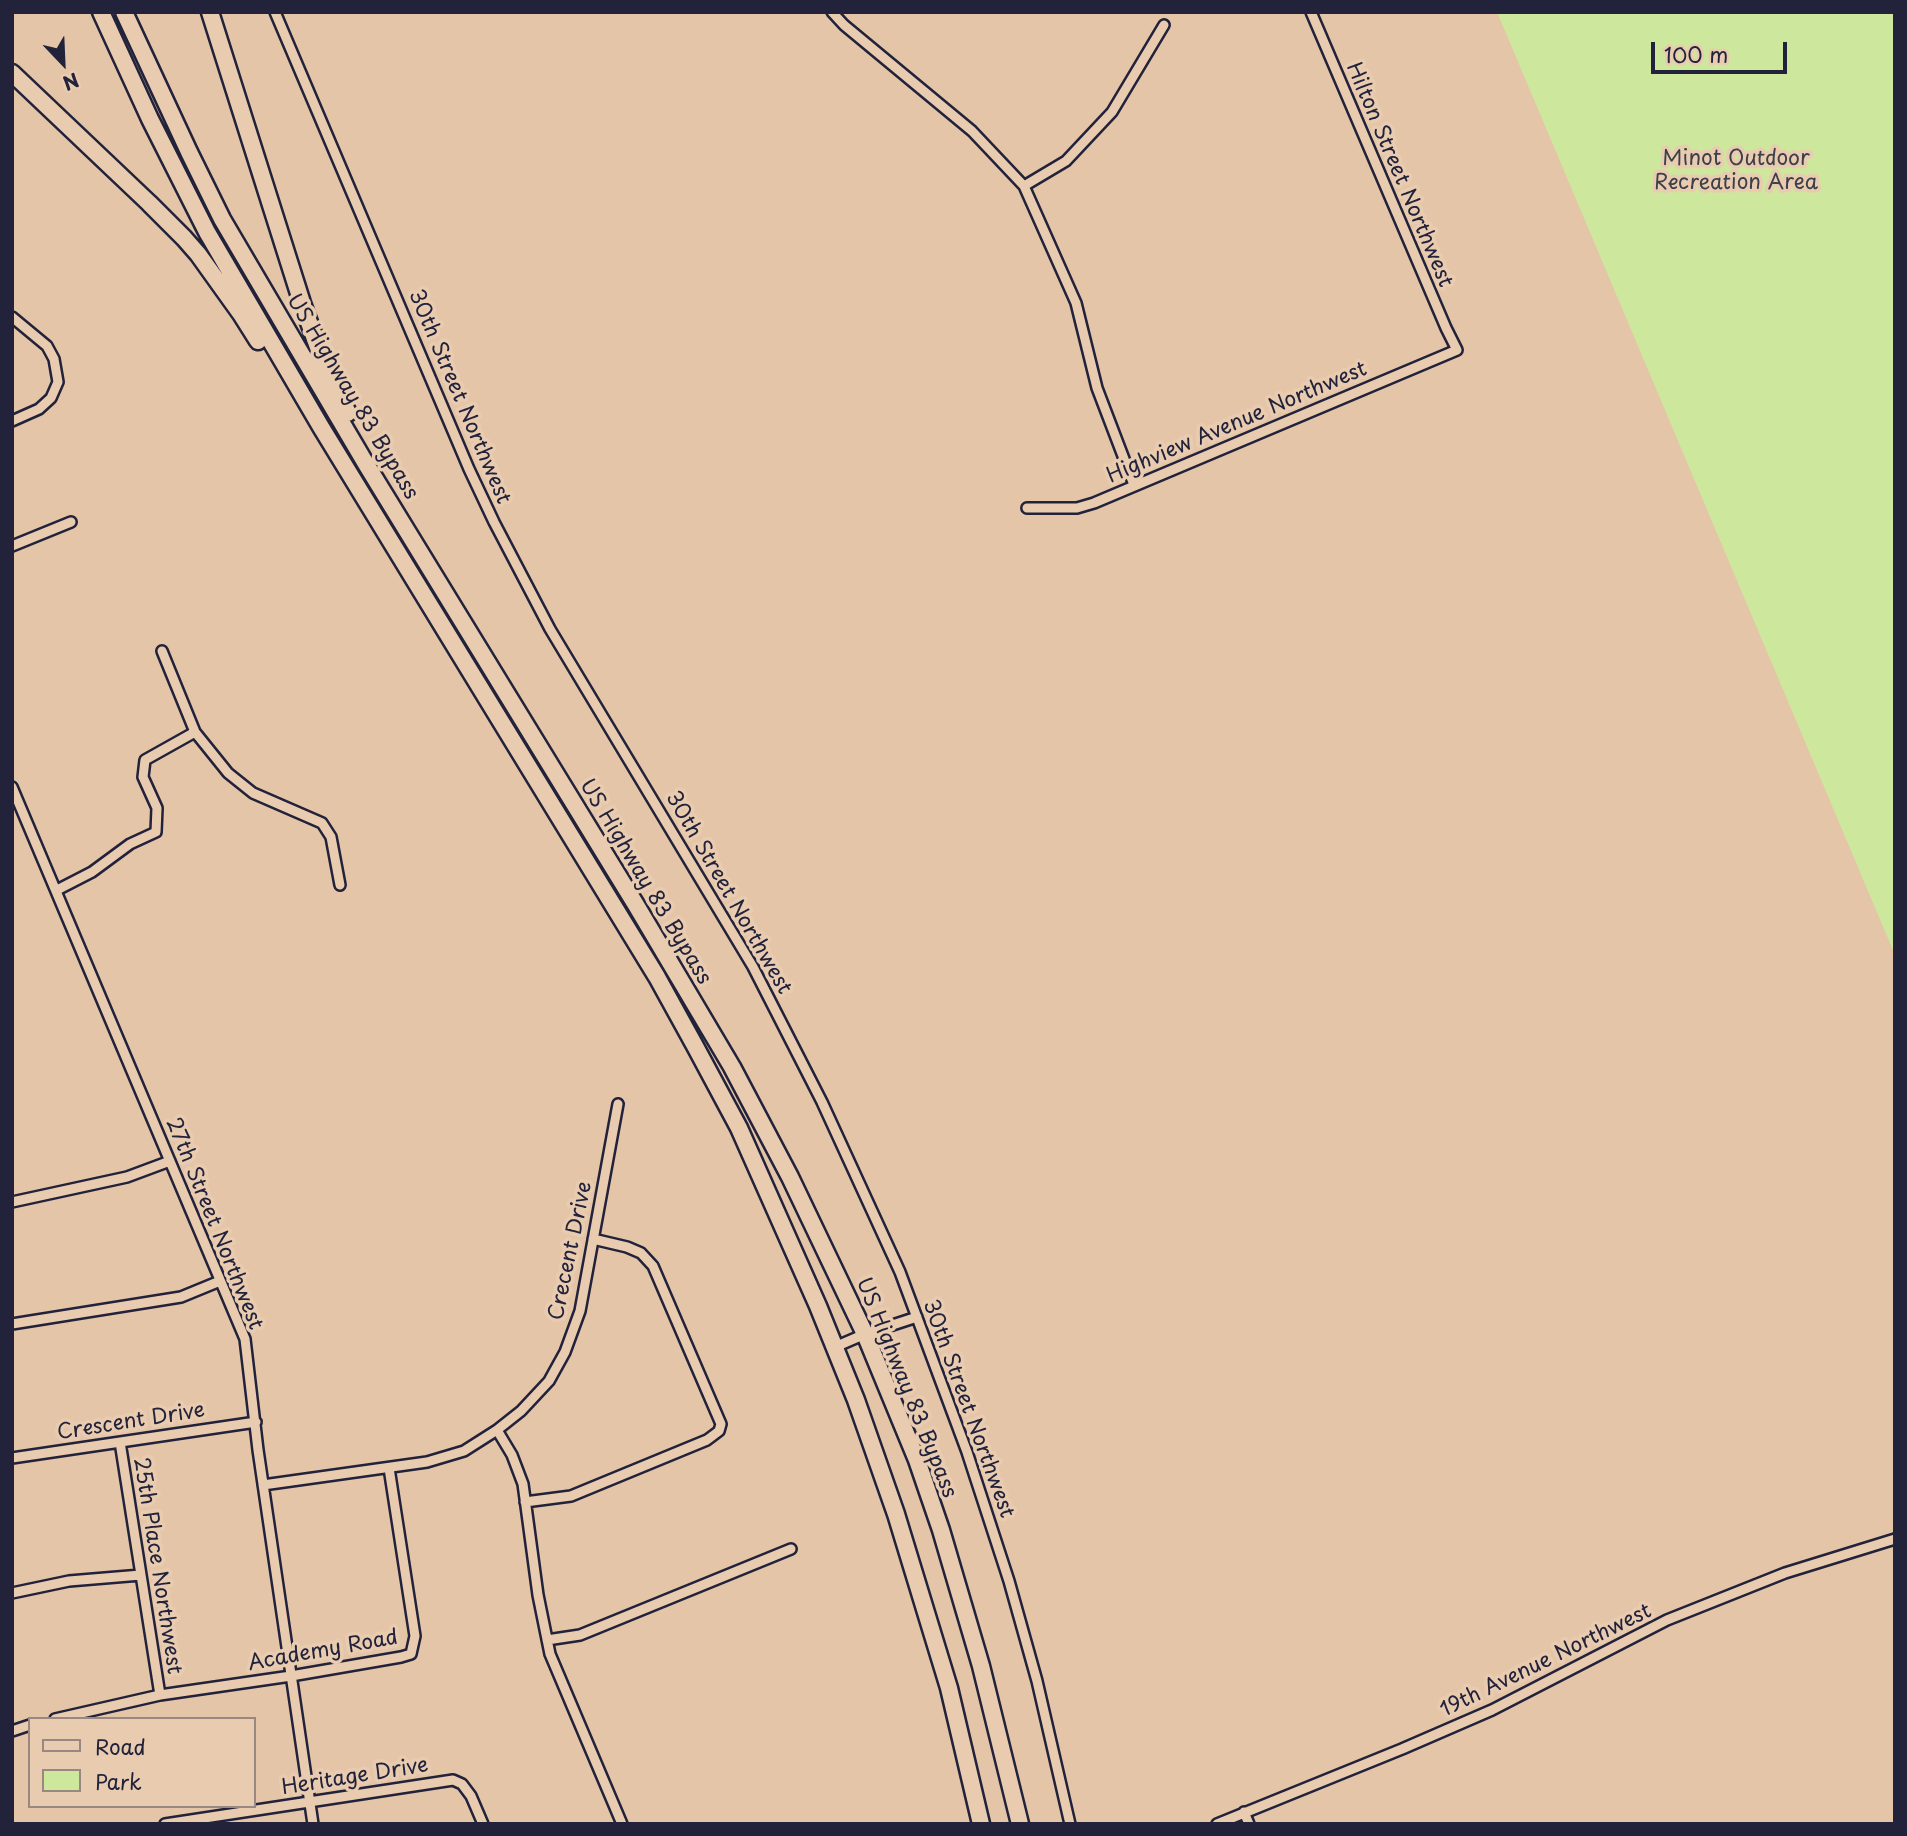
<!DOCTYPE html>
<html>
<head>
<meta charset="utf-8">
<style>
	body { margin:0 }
	#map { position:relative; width:1907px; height:1836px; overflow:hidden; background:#e5c5a8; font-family:"Playpen Sans",sans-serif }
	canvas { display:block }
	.frame { position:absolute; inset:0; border:14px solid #22223b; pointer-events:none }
	.legend { position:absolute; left:28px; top:1717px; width:228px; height:91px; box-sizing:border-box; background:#e9ccb0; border:2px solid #998881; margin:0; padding:9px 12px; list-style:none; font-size:21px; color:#22223b }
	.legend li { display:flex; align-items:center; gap:14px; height:35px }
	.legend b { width:35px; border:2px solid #998881 }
	.north { position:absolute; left:28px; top:28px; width:70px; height:70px; -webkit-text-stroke:5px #e9ccb0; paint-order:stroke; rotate:157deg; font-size:19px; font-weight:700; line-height:28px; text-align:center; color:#22223b }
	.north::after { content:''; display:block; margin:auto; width:24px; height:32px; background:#22223b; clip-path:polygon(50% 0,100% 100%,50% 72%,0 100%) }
	.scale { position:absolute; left:1651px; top:42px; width:136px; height:32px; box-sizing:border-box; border:4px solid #22223b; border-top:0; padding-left:9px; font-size:21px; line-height:24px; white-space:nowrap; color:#22223b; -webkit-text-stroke:5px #e9ccb0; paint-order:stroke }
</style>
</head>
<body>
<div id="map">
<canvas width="1907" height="1836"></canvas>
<div class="frame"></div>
<ul class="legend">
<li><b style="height:9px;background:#e9ccb0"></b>Road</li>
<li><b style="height:19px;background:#cde79d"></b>Park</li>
</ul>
<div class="north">N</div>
<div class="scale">100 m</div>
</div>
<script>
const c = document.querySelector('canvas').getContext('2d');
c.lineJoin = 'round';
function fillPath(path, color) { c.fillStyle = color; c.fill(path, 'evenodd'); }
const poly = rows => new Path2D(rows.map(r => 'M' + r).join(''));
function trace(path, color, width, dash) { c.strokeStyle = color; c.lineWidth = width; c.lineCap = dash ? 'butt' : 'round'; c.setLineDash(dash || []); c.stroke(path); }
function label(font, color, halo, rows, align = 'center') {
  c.font = font + ' "Playpen Sans",sans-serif'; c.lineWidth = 7; c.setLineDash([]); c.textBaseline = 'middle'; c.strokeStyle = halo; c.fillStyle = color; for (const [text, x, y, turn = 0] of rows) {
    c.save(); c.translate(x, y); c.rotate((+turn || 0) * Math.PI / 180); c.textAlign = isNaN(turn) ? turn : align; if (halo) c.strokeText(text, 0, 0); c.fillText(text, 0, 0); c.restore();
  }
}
fillPath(poly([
	[1497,12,1895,12,1895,955]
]), '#cde79d');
const street = poly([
	[275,12,469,469,494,522,550,629,753,967,822,1102,900,1272,967,1452,1009,1581,1037,1681,1070,1824],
	[832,12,844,25,972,131,1024,186,1076,303,1097,388,1134,485],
	[1024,186,1066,161,1112,112,1164,25],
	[12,317,47,346,54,359,58,382,51,398,39,409,12,421],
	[1027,508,1077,508,1094,503,1457,350,1446,328,1311,12],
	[12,546,71,522],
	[195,732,228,773,253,793,322,823,331,837,340,885],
	[12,787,245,1339,258,1450,313,1824],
	[57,890,92,872,130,844,156,832,157,808,143,777,145,760,195,732,162,651],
	[12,1202,127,1177,170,1161],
	[12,1324,181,1297,220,1281],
	[835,1347,865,1334,917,1317],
	[497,1430,512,1455,523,1484,538,1595,550,1654,622,1824],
	[120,1442,160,1695],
	[12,1458,256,1422],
	[263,1485,427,1462,464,1451,497,1430,521,1411,549,1381,565,1352,580,1311,618,1104],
	[525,1502,571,1496,707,1440,719,1431,721,1424,653,1266,641,1253,627,1247,593,1239],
	[12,1593,69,1581,141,1575],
	[547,1640,580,1635,791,1549],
	[55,1719,160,1695,291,1676,401,1657,411,1654,415,1636,389,1468],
	[12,1731,30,1725],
	[1244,1812,1249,1824],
	[165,1824,453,1780,462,1784,471,1796,483,1824],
	[1217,1824,1402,1749,1492,1710,1667,1620,1785,1573,1895,1539]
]);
const highway = poly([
	[101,12,150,119,207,232,321,427,657,977,695,1046,739,1128,818,1306,856,1400,896,1514,949,1688,981,1824],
	[124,12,189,152,222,219,366,464,636,905,732,1067,790,1177,865,1334,917,1460,941,1530,981,1666,1020,1824],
	[210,12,302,303,327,372,348,413],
	[12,73,149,203,184,238,198,254,241,314,258,341]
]);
trace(street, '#22223b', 14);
trace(highway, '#22223b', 21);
trace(street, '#e9ccb0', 9);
trace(highway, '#e9ccb0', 16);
label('21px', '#3c404a', '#e9ccb0', [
	["Minot Outdoor",1736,159],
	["Recreation Area",1736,183]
]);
label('21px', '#22223b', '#e9ccb0', [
	["Hilton Street Northwest",1399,175,67],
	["US Highway 83 Bypass",352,397,59],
	["30th Street Northwest",459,397,67],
	["Highview Avenue Northwest",1237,423,-23],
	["US Highway 83 Bypass",645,882,59],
	["30th Street Northwest",728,893,60],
	["27th Street Northwest",214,1224,68],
	["Crecent Drive",571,1251,-78],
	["US Highway 83 Bypass",906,1388,68],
	["30th Street Northwest",968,1409,70],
	["Crescent Drive",131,1422,-9],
	["25th Place Northwest",157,1566,81],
	["Academy Road",323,1651,-10],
	["19th Avenue Northwest",1546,1661,-26],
	["Heritage Drive",355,1777,-9]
]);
</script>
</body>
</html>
